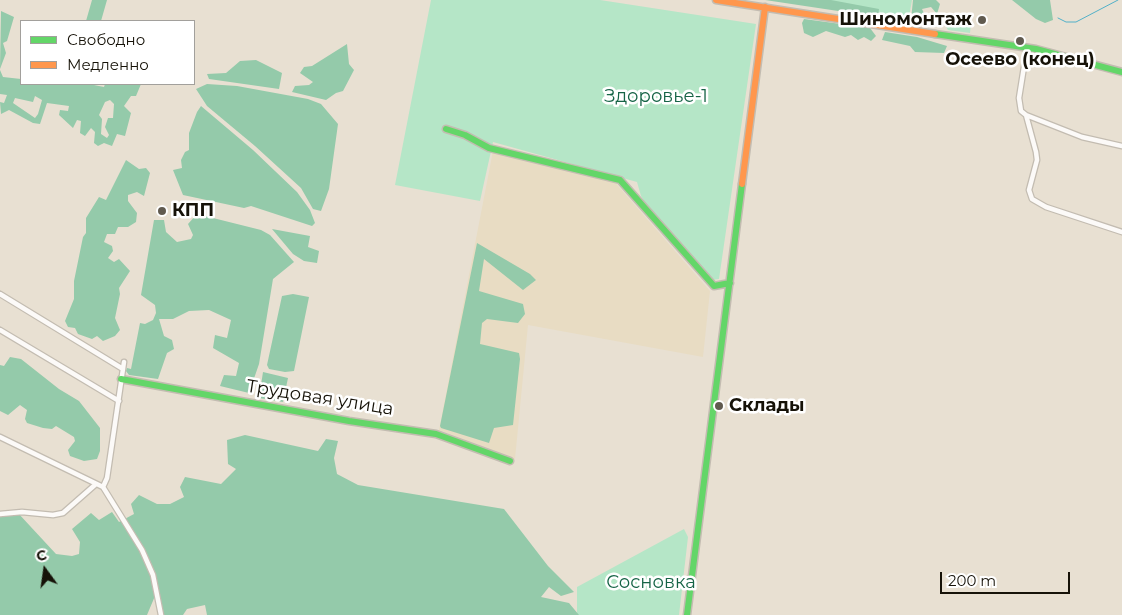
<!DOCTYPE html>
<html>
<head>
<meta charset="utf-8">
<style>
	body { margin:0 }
	#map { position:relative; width:1122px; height:615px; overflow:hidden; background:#e8e0d2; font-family:Montserrat,sans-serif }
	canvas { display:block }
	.legend { position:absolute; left:20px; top:20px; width:175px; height:65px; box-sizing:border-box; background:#fff; border:1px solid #a2a09c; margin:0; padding:6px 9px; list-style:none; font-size:15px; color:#161208 }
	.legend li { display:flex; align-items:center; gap:10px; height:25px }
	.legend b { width:25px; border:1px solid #a2a09c }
	.north { position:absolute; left:20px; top:545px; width:50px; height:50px; -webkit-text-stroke:4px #fff; paint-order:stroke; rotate:346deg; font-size:14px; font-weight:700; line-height:20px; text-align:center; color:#161208 }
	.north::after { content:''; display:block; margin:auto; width:18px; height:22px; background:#161208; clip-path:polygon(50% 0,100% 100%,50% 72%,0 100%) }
	.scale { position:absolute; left:940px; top:572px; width:130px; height:22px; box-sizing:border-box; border:2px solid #161208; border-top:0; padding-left:6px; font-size:15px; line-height:18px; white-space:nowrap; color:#161208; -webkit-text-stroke:4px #fff; paint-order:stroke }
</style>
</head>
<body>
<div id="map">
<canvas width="1122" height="615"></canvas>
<ul class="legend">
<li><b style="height:6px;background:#63d668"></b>Свободно</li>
<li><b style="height:6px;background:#ff974d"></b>Медленно</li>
</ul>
<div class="north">С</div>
<div class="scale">200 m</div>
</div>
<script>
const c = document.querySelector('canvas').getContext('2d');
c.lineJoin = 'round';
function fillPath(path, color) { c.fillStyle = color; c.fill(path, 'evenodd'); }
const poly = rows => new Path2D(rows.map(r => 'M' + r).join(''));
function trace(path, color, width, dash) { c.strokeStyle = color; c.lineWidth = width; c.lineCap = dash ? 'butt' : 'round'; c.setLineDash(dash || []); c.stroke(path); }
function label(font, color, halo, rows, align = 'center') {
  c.font = font + ' Montserrat,sans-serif'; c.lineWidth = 5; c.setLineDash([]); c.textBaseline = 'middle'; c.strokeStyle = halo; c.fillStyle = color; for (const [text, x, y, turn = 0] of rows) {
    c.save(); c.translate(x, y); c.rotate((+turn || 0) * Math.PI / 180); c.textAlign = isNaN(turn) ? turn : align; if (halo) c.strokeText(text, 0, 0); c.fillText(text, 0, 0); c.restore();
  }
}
fillPath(poly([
	[493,151,612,179,710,291,703,357,528,325,515,459,439,430]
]), '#e8dcc3');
fillPath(poly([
	[431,0,600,0,756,24,719,279,712,280,647,206,641,196,637,182,493,142,480,201,395,185],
	[793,0,912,0,909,17],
	[950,18,969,20,971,23,970,33,948,30,945,25],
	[684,529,688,537,679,615,577,615,577,587]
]), '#b5e6c7');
fillPath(poly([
	[92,0,107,0,101,21,86,21],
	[765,0,831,0,879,9,878,17],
	[913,0,936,0,940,4,937,14,931,7,922,9,928,22,911,20],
	[1012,0,1050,0,1053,20,1045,23,1036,19],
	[1,11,14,17,7,41,3,43,6,53,0,69],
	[804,19,870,28,876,36,871,41,864,37,858,40,851,35,845,37,826,31,813,37,804,33,802,23],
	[885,32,917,37,947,46,944,53,915,52,910,46,882,40],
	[347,44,349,64,354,70,343,91,336,93,326,100,292,92,295,86,309,85,313,82,300,73,304,67,312,66],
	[256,60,282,73,279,89,209,79,207,74,226,73,240,61],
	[0,70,3,77,21,79,21,84,89,84,104,87,105,84,141,84,136,96,131,96,124,106,131,113,125,136,117,134,112,146,104,143,98,146,94,143,95,132,91,128,85,136,80,133,81,121,77,120,73,128,59,115,60,110,68,111,69,106,47,103,40,124,33,123,9,110,1,114,0,102,4,103,7,95,0,94],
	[35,96,42,100,38,114,35,118,13,103,15,98,33,102],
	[110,100,114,104,113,118,108,118,105,127,109,135,107,138,101,134,102,119,99,115,105,102],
	[207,84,237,86,308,99,321,104,338,124,329,189,321,211,313,209,301,188,255,146,207,106,196,89],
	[201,106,253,150,297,192,310,210,315,223,312,226,251,206,244,208,183,195,173,170,182,168,181,160,185,152,189,150,189,133,197,112],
	[126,160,139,169,146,168,150,173,144,196,137,192,128,195,128,201,137,213,136,222,128,227,118,227,115,234,107,234,104,242,112,246,113,251,108,258,114,262,119,259,130,271,119,288,120,294,115,318,120,330,115,336,103,341,97,336,92,339,78,334,75,328,68,327,65,321,74,299,74,281,83,237,86,233,86,218,99,197,106,200],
	[197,214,261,230,270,235,294,262,273,279,259,364,249,393,220,386,224,375,236,376,239,363,213,348,215,335,227,338,231,320,209,310,189,311,173,319,159,319,164,336,172,340,174,349,167,353,158,379,129,375,126,371,127,368,131,369,140,323,145,324,153,320,156,313,155,305,141,295,154,220,164,220,166,232,177,242,191,239,193,235,188,224],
	[272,229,310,236,308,247,319,251,317,263,304,261,293,254],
	[477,243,530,274,536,280,523,290,484,259,479,291,523,304,525,314,518,323,487,319,482,323,480,344,519,353,520,359,513,425,494,428,489,443,441,428,440,426],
	[293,294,309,297,294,371,285,372,269,369,267,365,282,296],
	[10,357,21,359,59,389,79,401,100,428,100,451,97,459,84,461,70,456,68,450,75,441,74,437,56,426,52,429,43,428,27,423,25,419,27,410,20,405,8,415,0,411,0,365,4,366],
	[263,372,288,378,283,402,259,398],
	[245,435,318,451,326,439,338,441,334,458,337,474,358,485,504,509,548,566,574,592,561,596,549,587,541,597,569,603,579,615,207,615,205,605,187,609,183,615,160,615,155,596,147,615,0,615,0,516,18,513,56,554,72,556,79,554,80,542,72,529,91,513,99,520,112,512,119,522,134,514,131,504,139,495,157,504,170,504,184,497,180,487,185,477,221,484,236,469,228,464,227,440]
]), '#94caaa');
trace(poly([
	[1058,18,1066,22,1076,22,1118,0]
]), '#52b0c8', 1);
const street = poly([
	[1027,48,1019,98,1021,111,1026,115,1082,137,1122,146],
	[1026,115,1036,152,1037,160,1029,190,1032,199,1046,207,1122,232],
	[0,294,123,369],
	[0,330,119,401],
	[124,362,107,478,103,487,142,550,153,575,161,615],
	[0,437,103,487],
	[0,514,22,512,53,515,63,513,96,484]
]);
const fast = poly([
	[935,34,1036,49,1122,72],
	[446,129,465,135,489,148,620,180,714,286,730,283],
	[121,379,349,421,436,434,510,461],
	[687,615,742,184]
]);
const slow = poly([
	[716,0,935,34],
	[742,184,765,7]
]);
trace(street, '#c3bcb1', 7);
trace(fast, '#c3bcb1', 9);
trace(slow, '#c3bcb1', 9);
trace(street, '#fcfaf8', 4.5);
trace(fast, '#63d668', 6);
trace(slow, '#ff974d', 6);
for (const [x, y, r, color] of [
	[982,20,5,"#605a4f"],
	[1020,41,5,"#605a4f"],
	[162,211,5,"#605a4f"],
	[719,406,5,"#605a4f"]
]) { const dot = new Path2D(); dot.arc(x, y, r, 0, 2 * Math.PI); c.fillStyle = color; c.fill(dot); trace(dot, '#fff', 2); }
label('bold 18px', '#161208', '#fff', [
	["Шиномонтаж",972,20,"right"],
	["Осеево (конец)",1020,60,"center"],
	["КПП",172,211],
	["Склады",729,406]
], 'left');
label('18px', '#166446', '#fff', [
	["Здоровье-1",656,97],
	["Сосновка",651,583]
]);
label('18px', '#161208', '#fff', [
	["Трудовая улица",320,398,9]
]);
</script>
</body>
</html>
